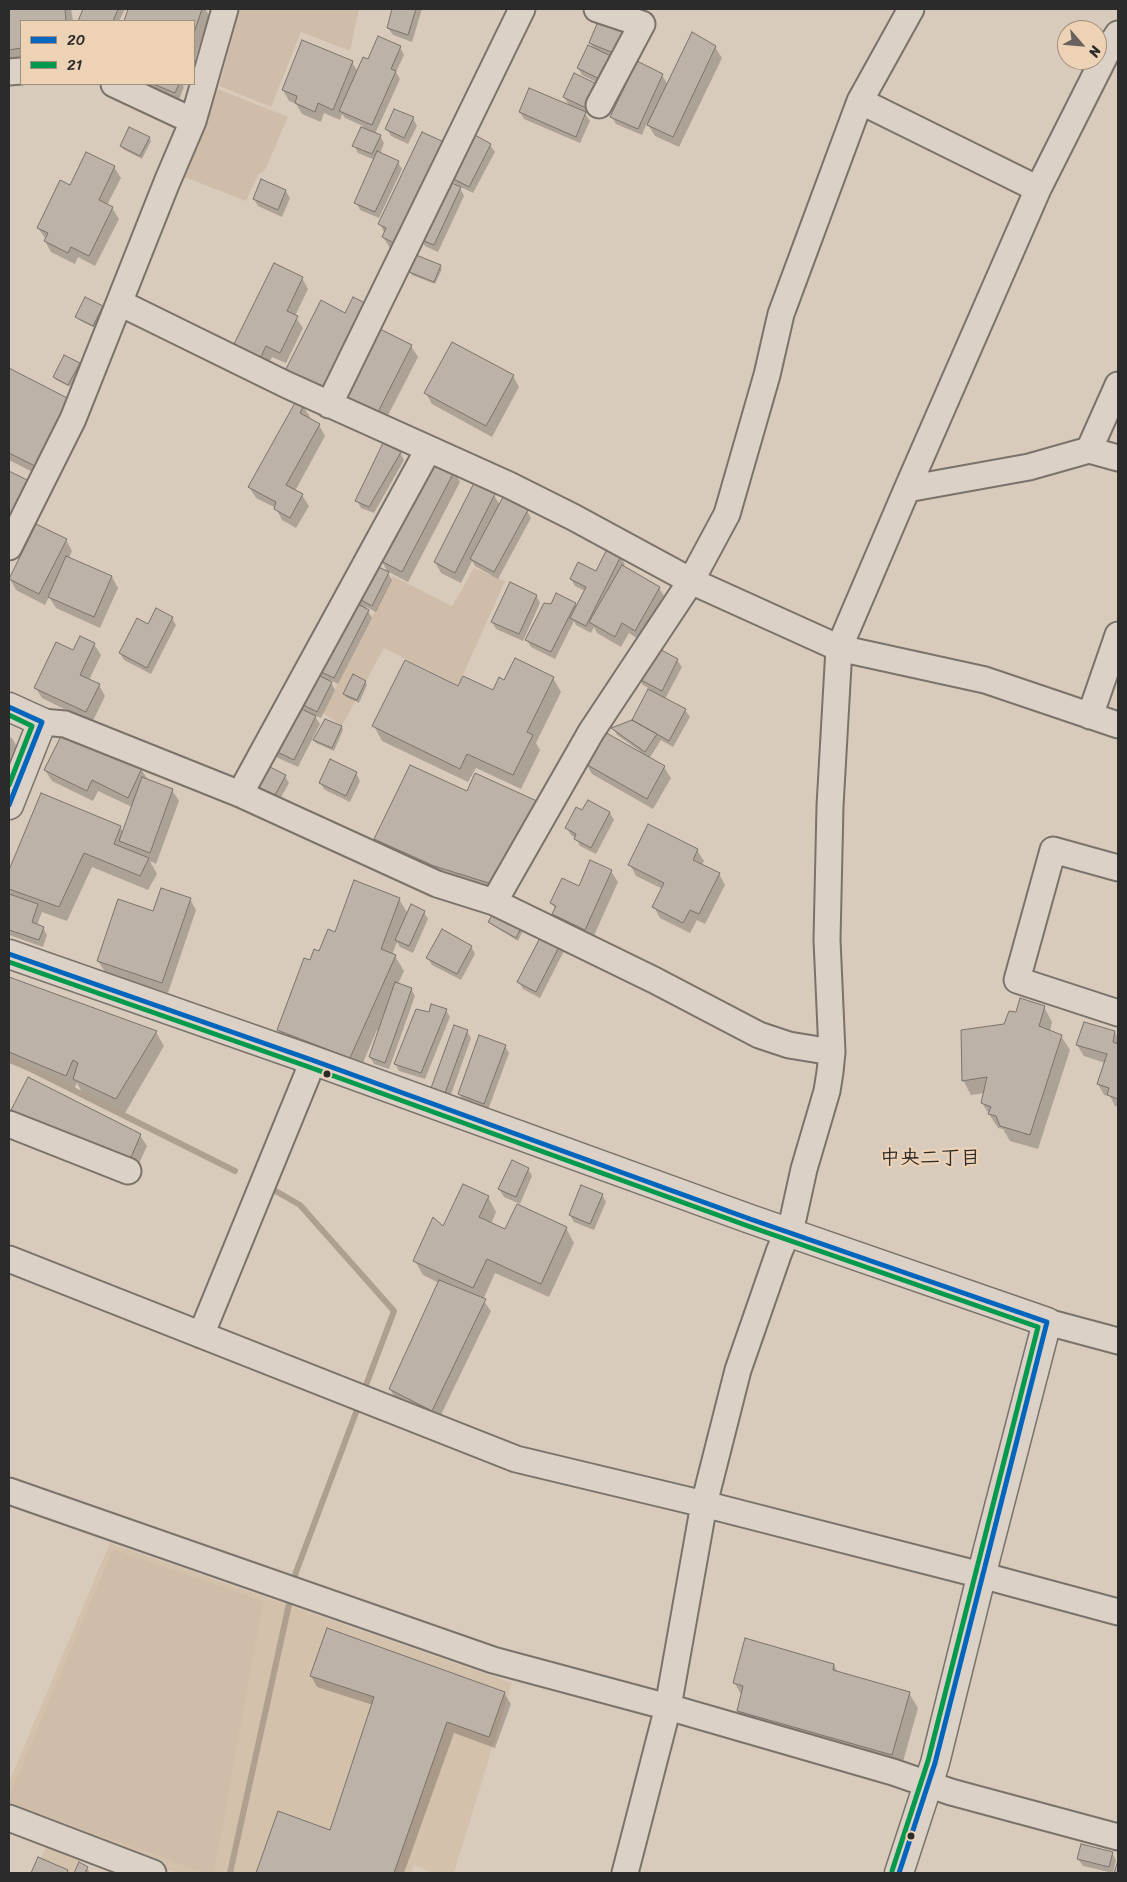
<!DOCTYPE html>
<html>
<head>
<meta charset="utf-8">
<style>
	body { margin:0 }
	#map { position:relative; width:1127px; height:1882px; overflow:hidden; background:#d9cbbc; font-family:Sriracha,sans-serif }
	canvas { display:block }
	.frame { position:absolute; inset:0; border:10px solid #2b2b2b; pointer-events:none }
	.legend { position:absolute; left:20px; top:20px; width:175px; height:65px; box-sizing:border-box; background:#eed2b5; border:1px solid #a08f7e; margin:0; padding:6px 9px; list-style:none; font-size:15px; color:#2b2b2b }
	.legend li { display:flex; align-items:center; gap:10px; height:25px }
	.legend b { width:25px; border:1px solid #a08f7e }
	.north { position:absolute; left:1057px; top:20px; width:50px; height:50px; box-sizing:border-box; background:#eed2b5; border:1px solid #a08f7e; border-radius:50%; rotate:117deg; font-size:14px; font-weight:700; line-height:20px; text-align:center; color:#2b2b2b }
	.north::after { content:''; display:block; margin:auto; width:18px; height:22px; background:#68635e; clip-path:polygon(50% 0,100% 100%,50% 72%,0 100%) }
</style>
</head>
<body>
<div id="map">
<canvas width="1127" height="1882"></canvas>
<div class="frame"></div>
<ul class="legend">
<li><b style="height:6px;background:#0065bd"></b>20</li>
<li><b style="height:6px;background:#049a4d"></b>21</li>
</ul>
<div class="north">N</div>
</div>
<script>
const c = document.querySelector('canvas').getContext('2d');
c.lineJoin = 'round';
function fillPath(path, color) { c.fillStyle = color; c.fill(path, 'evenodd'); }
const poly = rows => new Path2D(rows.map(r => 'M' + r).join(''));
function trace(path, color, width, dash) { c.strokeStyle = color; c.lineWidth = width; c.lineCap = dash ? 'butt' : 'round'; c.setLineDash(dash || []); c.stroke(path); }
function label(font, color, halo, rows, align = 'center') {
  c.font = font + ' Sriracha,"Klee One",sans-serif'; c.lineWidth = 4.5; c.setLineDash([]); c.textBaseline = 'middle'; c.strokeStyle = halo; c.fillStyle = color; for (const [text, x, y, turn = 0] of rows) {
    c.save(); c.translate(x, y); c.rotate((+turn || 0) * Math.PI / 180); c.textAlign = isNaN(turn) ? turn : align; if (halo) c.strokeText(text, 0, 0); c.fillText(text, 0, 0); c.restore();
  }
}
fillPath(poly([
	[110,1543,512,1683,454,1873,433,1873,414,1865,411,1873,176,1873,87,1841,74,1873,35,1873,54,1828,9,1810,9,1782]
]), '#d4c1ac');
fillPath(poly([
	[240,9,359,9,350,51,301,32,271,107,219,86],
	[218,89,288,117,265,170,258,175,246,201,182,176],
	[474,568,505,581,458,686,384,648,342,726,323,713,393,576,452,606],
	[113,1549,263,1601,214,1873,205,1873,9,1803,9,1797]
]), '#d0bda9');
fillPath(poly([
	[9,9,71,9,73,21,21,21,21,64,9,65],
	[85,9,125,9,119,21,80,21],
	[129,9,205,9,209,15,194,62,194,21,125,21],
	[394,9,422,9,412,42,393,35,388,28],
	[632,9,646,9,643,14],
	[626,31,608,88,582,75,578,68,595,50,590,43],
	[400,47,404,55,396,72,400,79,375,134,380,136,384,143,380,154,398,162,402,169,379,218,360,210,356,202,375,160,358,153,354,145,363,126,345,118,342,114,340,120,324,113,321,122,302,114,296,104,289,101,283,90,352,62,358,72,368,61],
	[715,47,722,58,679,147,655,136,647,123,642,135,616,124,612,117,662,75,668,85],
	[575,75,594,116,584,112,590,121,580,143,524,119,520,112,570,107,564,97],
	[142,84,182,84,184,87,179,100],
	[413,118,417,126,408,144,391,136,387,129],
	[422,134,404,255,390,248,383,237,385,234,380,224],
	[149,138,151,141,142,159,123,149,121,146],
	[490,145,495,152,473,193,459,186,464,196,438,252,425,246,421,239,457,187,451,177],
	[114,167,121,178,107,205,112,208,119,219,95,266,78,257,75,264,51,252,45,241,46,239,38,228,71,187],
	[286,191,290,198,282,217,258,206,254,199],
	[440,266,442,269,435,284,412,275,410,272],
	[302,278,308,289,295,316,303,328,286,363,272,357,266,369,241,357],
	[102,307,104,310,95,328,79,320,77,317],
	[411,346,418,357,383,425,353,409],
	[79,364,81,367,70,387,56,380,54,377],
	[9,369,71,401,44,478,9,460],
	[513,376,519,387,492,437,432,404,426,393],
	[303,406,310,417,309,419,319,425,325,436,295,491,302,495,309,506,296,528,282,520,276,508,256,498,249,487],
	[400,452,404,460,374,513,361,508,357,501],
	[454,471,460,482,408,582,387,571,381,560],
	[494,495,500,505,527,511,531,518,498,579,475,566,472,561,461,583,441,573,435,562],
	[66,540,72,551,69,558,112,577,118,588,100,628,56,608,49,597,45,605,16,590,10,579],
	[608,551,620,557,625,564,623,567,659,588,666,599,641,641,629,633,621,647,597,633,594,627,591,633,576,625,574,621,555,659,531,647,527,640,552,605,575,604,577,608,585,591,575,586,571,579,597,572],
	[388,573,392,580,376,612,366,607,372,618,338,684,330,680,335,690,321,718,314,715,320,724,298,767,276,757,272,749,305,712,299,702,322,678,317,669,361,607,355,596],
	[536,595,540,603,523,641,496,629,492,622],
	[172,618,176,625,151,674,124,660,120,653,148,626],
	[94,644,101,655,89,680,99,685,105,696,92,723,42,698,35,687,74,652],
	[677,660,682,667,665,699,685,710,690,717,673,747,661,740,649,759,664,767,671,778,653,809,592,774,586,763,639,753,640,751,617,735,613,728,633,721,650,689,643,685,639,678],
	[553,678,561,692,536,743,540,750,521,789,476,768,468,782,382,741,374,726,459,688,493,692,505,681],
	[365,682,367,685,359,703,346,697,344,694],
	[325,721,342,727,343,730,334,751,316,743,314,740],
	[9,737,12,738,18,749,9,770],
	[331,761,356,773,360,781,350,802,325,790,320,783],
	[141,769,148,780,172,790,179,801,156,864,150,861,157,874,148,890,92,867,67,921,42,912,37,925,43,928,47,935,43,947,9,935,9,873,42,794,120,827,123,832,132,807,98,791,93,801,52,781,45,770],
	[285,776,289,783,279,801,260,792,256,785],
	[467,793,503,899,384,853,376,838],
	[588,802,610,813,614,820,596,854,580,846,576,838,571,835,567,828,582,812],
	[697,850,704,861,702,865,719,874,725,885,705,924,697,920,690,933,660,918,654,907,663,889,636,876,630,864],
	[611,871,618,882,592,940,560,925,553,914,555,909,552,903],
	[190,899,196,910,168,993,105,972,98,961,154,912],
	[399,899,408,914,424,912,428,919,413,953,400,947,397,942,392,955,395,956,404,971,398,984,411,989,415,996,389,1069,374,1064,370,1057,379,1031,377,1030,359,1072,287,1045,278,1030,310,962,336,933],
	[490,922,524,928,518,941,492,925],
	[560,944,564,951,540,998,523,989,519,982],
	[471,946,475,954,461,980,432,965,428,958],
	[9,979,156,1032,164,1046,125,1113,83,1094,77,1083,74,1090,9,1063],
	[1044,1007,1052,1022,1050,1031,1061,1036,1070,1050,1038,1149,1010,1141,1003,1129,998,1128,982,1103,985,1093,971,1095,963,1080,1005,1026],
	[446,1010,450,1017,425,1079,399,1071,395,1064,430,1014],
	[467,1031,471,1038,449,1100,436,1096,432,1088],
	[1115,1032,1118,1039,1118,1107,1115,1106,1110,1096,1104,1095,1098,1084,1105,1063,1084,1056,1077,1045],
	[505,1046,509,1053,488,1110,463,1101,459,1094],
	[16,1125,140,1135,147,1146,135,1172],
	[528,1169,532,1176,520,1204,504,1197,499,1189],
	[602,1195,606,1202,594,1230,574,1222,570,1215],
	[488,1197,496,1212,491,1224,506,1231,566,1228,574,1243,549,1297,495,1273,483,1300,491,1311,438,1421,396,1400,390,1389,439,1283,423,1275,415,1261],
	[834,1665,838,1673,909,1693,918,1708,901,1769,746,1725,738,1711,742,1696,734,1682],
	[311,1676,504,1693,511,1704,495,1748,454,1733,404,1873,257,1873,278,1813,330,1832,373,1705,317,1687],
	[1112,1853,1116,1860,1113,1873,1083,1866,1078,1859],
	[80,1864,87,1868,89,1871,88,1873,75,1873]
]), '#0003');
trace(poly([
	[9,1058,235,1171],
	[267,1186,300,1205,394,1311,363,1393],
	[293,1586,296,1572,360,1402],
	[230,1873,291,1595]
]), '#ae9f8e', 6);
const building = poly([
	[9,9,65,9,66,21,21,21,21,48,9,50,9,9],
	[83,9,118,9,113,21,78,21,83,9],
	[128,9,202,9,194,33,194,21,124,21,128,9],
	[392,9,416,9,408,35,387,28,392,9],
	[599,19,626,30,616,54,589,43,599,19],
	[692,32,716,46,673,137,647,125,692,32],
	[378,36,401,46,391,69,396,71,372,125,339,111,363,57,368,59,378,36],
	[302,40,353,61,333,110,318,103,315,112,295,103,297,96,282,90,302,40],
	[588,45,615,58,604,81,577,68,588,45],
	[637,61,663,74,638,129,610,117,637,61],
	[574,73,601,86,590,110,563,97,574,73],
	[153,84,179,84,175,93,153,84],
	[529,88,586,112,576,137,519,112,529,88],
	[394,109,414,117,404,138,385,129,394,109],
	[129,127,150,137,140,156,120,146,129,127],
	[361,127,381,135,372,154,352,146,361,127],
	[422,132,446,143,398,245,382,237,386,228,378,224,422,132],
	[473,134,491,144,469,187,450,177,473,134],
	[377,151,399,161,375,212,354,203,377,151],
	[86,152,115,166,99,200,113,207,89,256,71,247,68,253,44,241,48,233,37,228,60,180,70,185,86,152],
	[261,179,286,190,278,210,253,199,261,179],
	[447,181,461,187,434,245,419,239,447,181],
	[416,255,441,265,434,282,409,272,416,255],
	[274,263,303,277,287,311,298,316,280,353,266,346,260,359,233,346,274,263],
	[85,297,103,306,93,326,75,317,85,297],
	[353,297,369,305,325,391,285,371,321,300,345,313,353,297],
	[380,329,412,345,377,414,345,398,380,329],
	[452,342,514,375,486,426,424,393,452,342],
	[64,355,80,363,68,385,53,377,64,355],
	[9,368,71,400,37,467,9,453,9,368],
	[296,401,304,405,300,413,320,424,286,485,303,494,290,518,274,509,276,502,248,487,296,401],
	[383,443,401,452,369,507,355,501,383,443],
	[432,458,455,470,402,572,379,560,432,458],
	[9,471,31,482,9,527,9,471],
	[474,483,495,494,455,573,434,562,474,483],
	[503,497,528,510,494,572,470,559,503,497],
	[36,524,67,539,39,594,9,579,36,524],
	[607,549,621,556,586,626,570,618,586,587,570,579,578,562,596,571,607,549],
	[66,556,112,576,94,617,48,597,66,556],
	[370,563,389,572,372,606,354,596,370,563],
	[622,565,660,587,635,631,622,623,615,637,589,622,622,565],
	[510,582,537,595,519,634,491,622,510,582],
	[556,593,576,603,551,652,525,640,544,603,551,604,556,593],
	[350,600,369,610,334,678,315,669,350,600],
	[156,608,173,617,147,668,119,653,137,618,148,624,156,608],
	[80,636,95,643,80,675,100,684,86,712,34,688,56,642,73,650,80,636],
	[654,646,678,659,662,691,637,678,654,646],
	[515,658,554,677,527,732,533,735,513,775,467,754,460,769,372,726,405,660,458,686,463,676,493,690,499,677,504,680,515,658],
	[312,672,332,682,317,712,298,702,312,672],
	[353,674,366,681,357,700,343,694,353,674],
	[648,689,686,709,669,741,632,720,648,689],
	[295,706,316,716,294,760,271,749,295,706],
	[325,719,342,726,332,748,313,740,325,719],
	[632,720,657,734,645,752,611,728,632,720],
	[64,730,142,768,128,798,92,780,87,791,44,770,64,730],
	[603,731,665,766,647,799,584,763,603,731],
	[330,759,357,772,346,796,319,783,330,759],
	[264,764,286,775,275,795,254,785,264,764],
	[410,765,467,791,475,773,539,802,495,885,434,866,374,839,410,765],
	[142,777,173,789,150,853,119,841,142,777],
	[41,793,121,826,114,844,149,858,140,876,84,853,59,907,9,889,9,870,41,793],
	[588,800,610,812,591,848,574,839,576,834,565,828,576,807,582,810,588,800],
	[648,824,698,849,693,860,720,873,699,914,690,910,683,923,652,907,664,883,628,865,648,824],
	[590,860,612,870,585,930,552,914,556,906,550,903,562,878,579,886,590,860],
	[354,880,400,898,381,949,396,955,350,1058,277,1030,304,958,310,960,314,949,319,951,328,929,335,932,354,880],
	[161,888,191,898,162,983,97,961,118,899,153,911,161,888],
	[9,894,38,904,32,922,44,927,39,940,9,930,9,894],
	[411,904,425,911,409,946,395,940,411,904],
	[496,909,523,924,516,938,488,922,496,909],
	[442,929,472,946,457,974,426,958,442,929],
	[542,934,561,943,536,992,517,982,542,934],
	[9,977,157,1031,116,1099,73,1079,78,1063,73,1060,66,1076,9,1052,9,977],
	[395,982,412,988,385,1063,369,1057,395,982],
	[1020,998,1045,1006,1039,1026,1062,1035,1030,1135,1000,1126,996,1116,988,1114,991,1107,981,1103,987,1077,962,1081,961,1030,1004,1024,1009,1011,1016,1012,1020,998],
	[431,1004,447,1009,421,1073,394,1064,416,1009,429,1012,431,1004],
	[1084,1022,1115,1031,1113,1042,1118,1044,1118,1099,1107,1095,1109,1088,1097,1084,1107,1054,1076,1045,1084,1022],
	[454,1025,468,1030,445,1093,431,1088,454,1025],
	[479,1035,506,1045,484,1104,458,1094,479,1035],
	[28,1077,141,1134,129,1162,9,1114,28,1077],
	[512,1160,529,1168,516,1197,498,1189,512,1160],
	[463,1184,489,1196,479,1217,505,1229,517,1204,567,1227,541,1284,487,1259,473,1288,413,1261,433,1217,443,1226,463,1184],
	[581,1185,603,1194,590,1224,569,1215,581,1185],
	[439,1280,486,1299,432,1411,389,1389,439,1280],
	[327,1628,505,1692,489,1737,447,1722,394,1873,256,1873,278,1811,330,1830,374,1697,310,1676,327,1628],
	[745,1638,834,1664,833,1670,910,1692,892,1755,737,1711,743,1686,733,1683,745,1638],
	[1081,1844,1113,1852,1109,1867,1077,1859,1081,1844],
	[38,1857,68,1870,67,1873,31,1873,38,1857],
	[1118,1861,1118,1873,1114,1873,1118,1861],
	[79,1862,88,1867,85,1873,74,1873,79,1862]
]);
fillPath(building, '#bcb2a8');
trace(building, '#79736c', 1);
const minor = poly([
	[597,9,642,24,599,105],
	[9,72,21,71],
	[114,84,193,121],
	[860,101,1038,189],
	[120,303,287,385,509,485,573,517,691,581,839,648,985,680,1118,725],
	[329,405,522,9],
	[1089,450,1118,385],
	[907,489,1029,467,1089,450,1118,458],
	[9,547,73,419,167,182,193,121,225,9],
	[1090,716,1118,635],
	[42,722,65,724,240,794,437,884,494,902,654,980,759,1035,789,1045,832,1052],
	[240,794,428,450],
	[1118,868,1053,850,1017,980,1118,1013],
	[494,902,591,732,691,581,727,514,767,375,781,314,860,101,911,9],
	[9,1124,128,1171],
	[9,1259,516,1459,704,1504,981,1575,1118,1612],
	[1047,1322,1118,1341],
	[201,1335,307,1076,312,1060],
	[9,1491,493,1660,668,1707,893,1772,951,1792,1118,1837],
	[9,1818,153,1873],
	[625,1873,668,1707,704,1504,738,1370,779,1252,793,1219,804,1169,827,1091,830,1072,832,1052,827,940,830,806,839,648,907,489,1038,189,1110,46,1118,34]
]);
const major = poly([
	[9,707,42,722,9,805],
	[9,954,312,1060,750,1219,1047,1322,987,1553,935,1763,899,1873]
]);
trace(minor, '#79736c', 29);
trace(major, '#79736c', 31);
trace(minor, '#dbd1c6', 25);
trace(major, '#dbd1c6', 28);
trace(poly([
	[9,707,42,722,9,805],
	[9,954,312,1060,750,1219,1047,1322,935,1763,899,1873]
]), '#0065bd', 5);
trace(poly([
	[9,715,32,726,9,785],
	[9,962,309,1067,748,1226,1038,1327,928,1761,892,1871]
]), '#049a4d', 5);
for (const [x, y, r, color] of [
	[327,1074,4.5,"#2b2b2b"],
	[911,1836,4.5,"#2b2b2b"]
]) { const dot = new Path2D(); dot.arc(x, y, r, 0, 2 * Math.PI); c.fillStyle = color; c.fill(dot); trace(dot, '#eed2b5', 2); }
label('bold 20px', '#2b2b2b', '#eed2b5', [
	["中央二丁目",930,1159]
]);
</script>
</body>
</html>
